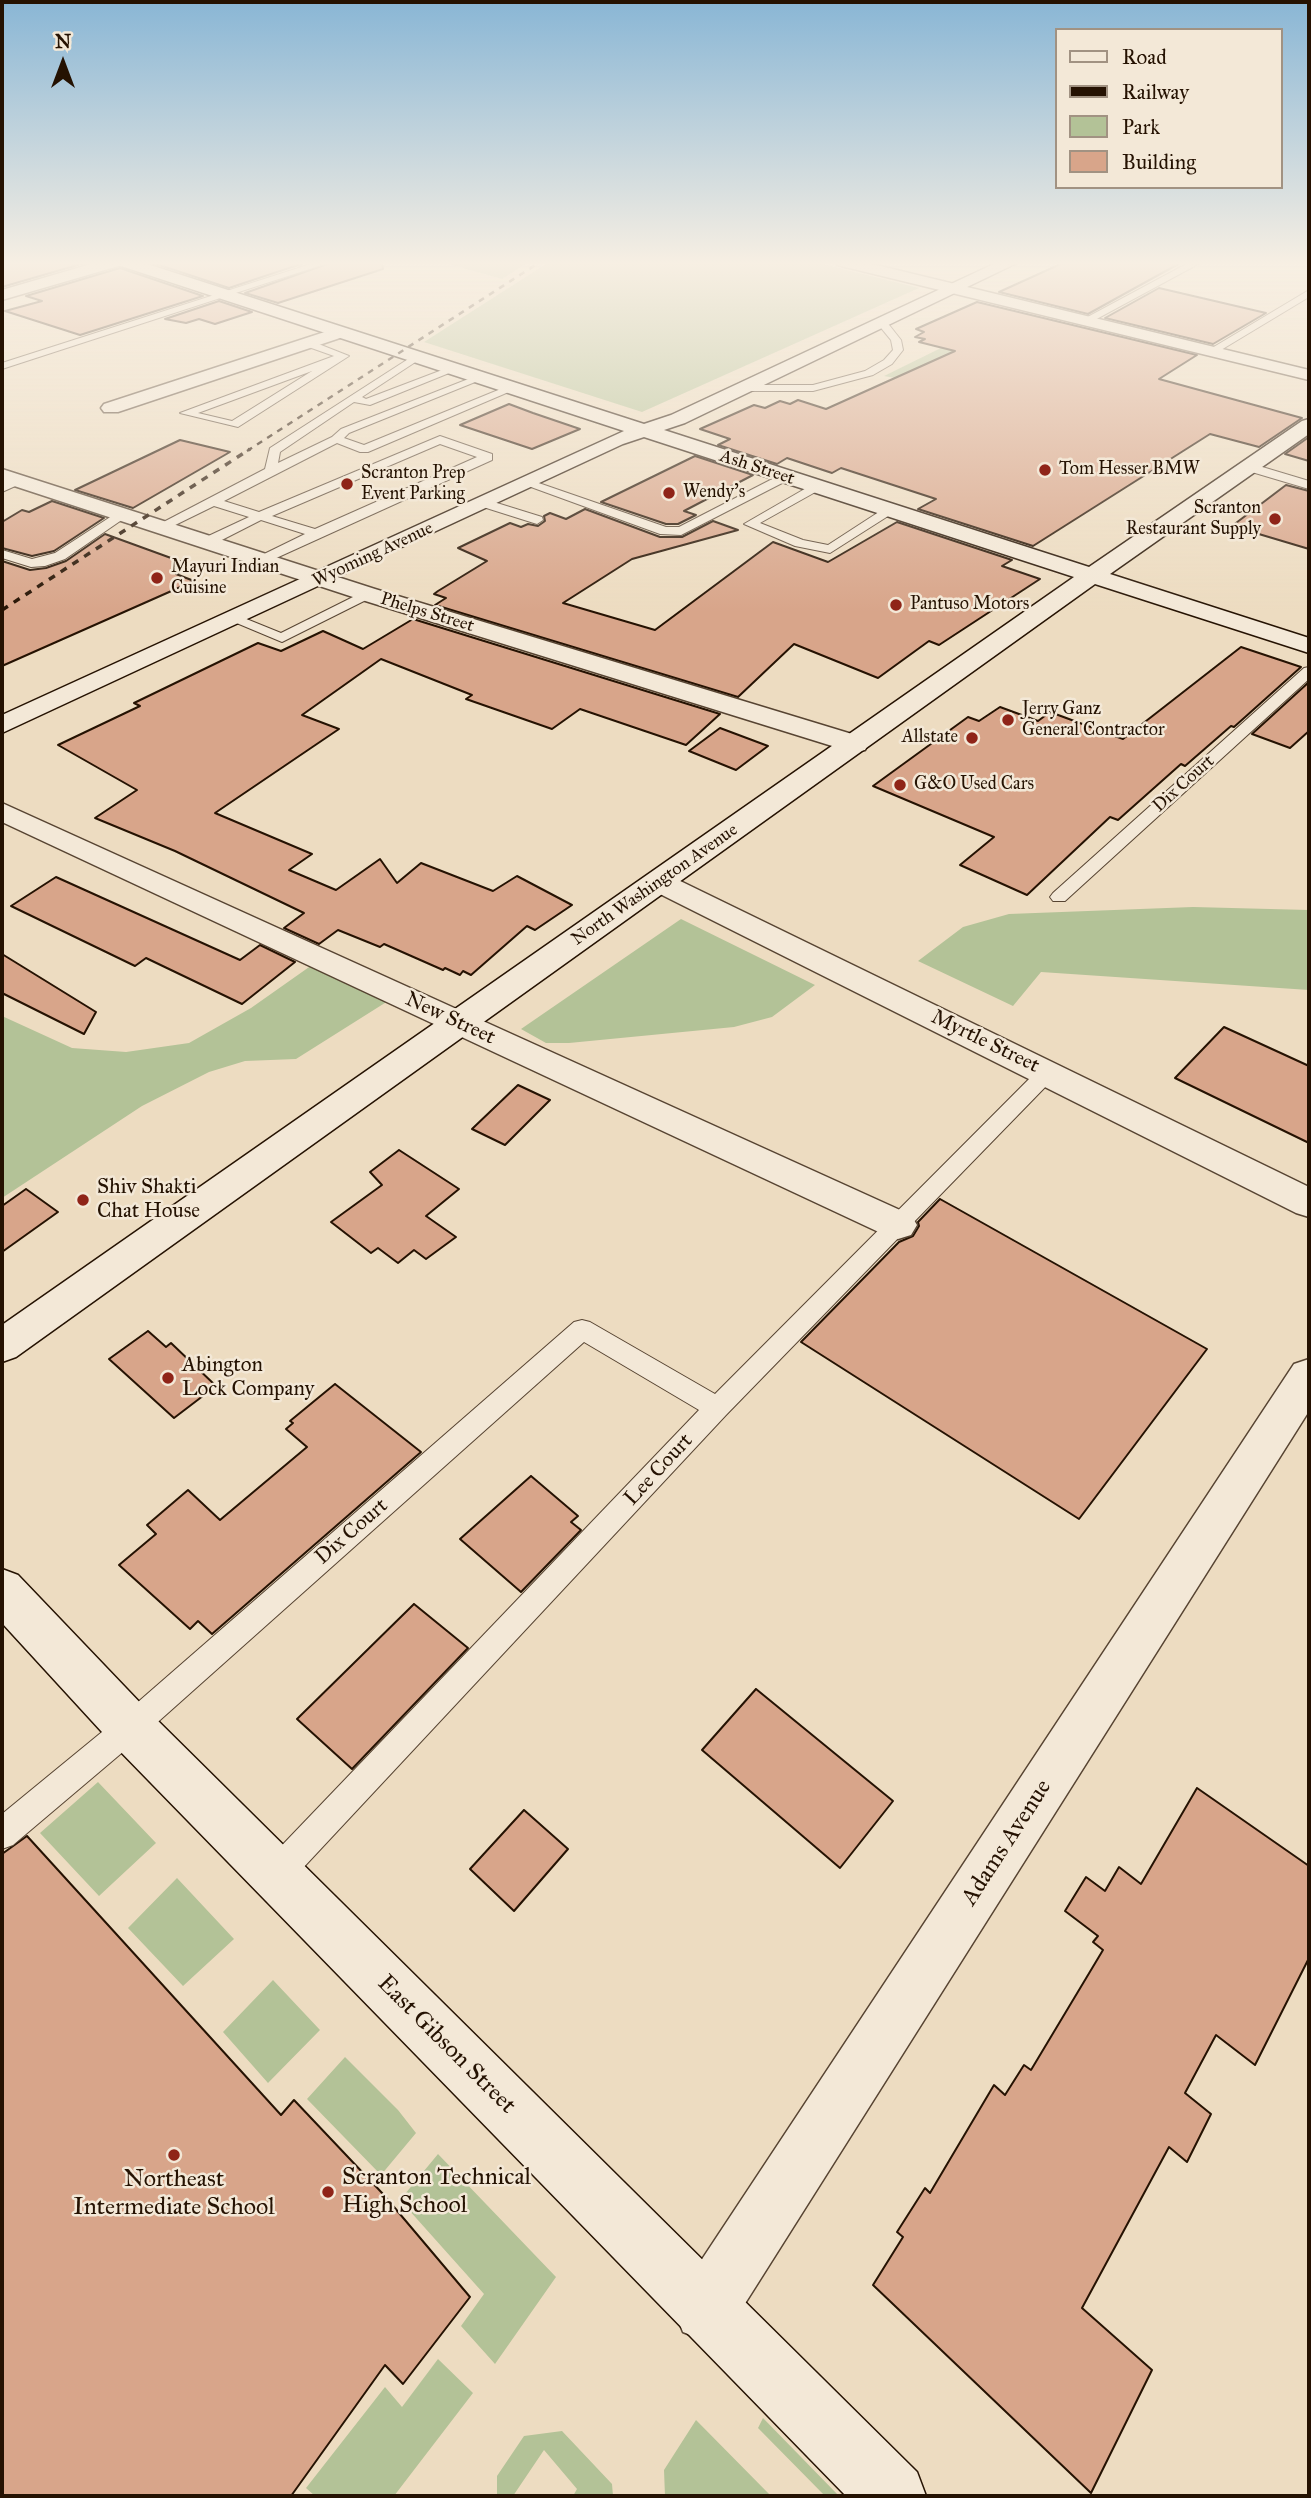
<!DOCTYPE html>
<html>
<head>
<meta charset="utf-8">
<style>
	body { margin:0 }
	#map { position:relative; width:1311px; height:2498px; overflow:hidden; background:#eddcc1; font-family:"IM FELL Great Primer",serif }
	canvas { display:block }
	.frame { position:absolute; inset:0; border:4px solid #251202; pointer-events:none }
	.legend { position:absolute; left:1055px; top:28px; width:228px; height:161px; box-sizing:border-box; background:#f3e8d7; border:2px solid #a19282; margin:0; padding:9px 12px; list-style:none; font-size:21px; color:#251202 }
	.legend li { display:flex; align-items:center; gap:14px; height:35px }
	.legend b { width:35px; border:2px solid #a19282 }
	.north { position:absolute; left:28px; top:28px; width:70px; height:70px; -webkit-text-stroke:5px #f3e8d7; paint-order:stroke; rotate:0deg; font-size:19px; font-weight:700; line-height:28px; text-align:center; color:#251202 }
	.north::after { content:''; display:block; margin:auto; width:24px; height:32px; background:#251202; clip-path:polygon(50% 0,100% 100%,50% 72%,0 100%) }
</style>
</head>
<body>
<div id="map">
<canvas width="1311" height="2498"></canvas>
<div class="frame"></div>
<ul class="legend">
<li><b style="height:9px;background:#f3e8d7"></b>Road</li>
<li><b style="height:9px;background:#251202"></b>Railway</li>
<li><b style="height:19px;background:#b3c297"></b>Park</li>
<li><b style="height:19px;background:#d8a58a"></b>Building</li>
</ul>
<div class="north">N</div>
</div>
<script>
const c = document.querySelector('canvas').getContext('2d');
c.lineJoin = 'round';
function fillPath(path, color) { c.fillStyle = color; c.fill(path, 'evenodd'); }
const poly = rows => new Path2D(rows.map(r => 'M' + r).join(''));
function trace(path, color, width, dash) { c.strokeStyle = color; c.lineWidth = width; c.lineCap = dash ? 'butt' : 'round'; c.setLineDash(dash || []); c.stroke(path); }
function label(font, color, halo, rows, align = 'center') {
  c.font = font + ' "IM FELL Great Primer",serif'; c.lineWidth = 5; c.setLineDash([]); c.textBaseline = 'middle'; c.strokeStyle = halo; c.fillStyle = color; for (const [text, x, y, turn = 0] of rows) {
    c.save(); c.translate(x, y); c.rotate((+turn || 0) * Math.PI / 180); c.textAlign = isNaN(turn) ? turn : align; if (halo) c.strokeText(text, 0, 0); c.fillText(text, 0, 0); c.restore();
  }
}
fillPath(poly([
	[442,262,529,262,502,279],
	[549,262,815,262,919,288,642,412,424,342],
	[947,345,972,351,906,380,884,376],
	[1193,907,1309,910,1309,990,1041,972,1013,1006,918,961,963,927,1009,914],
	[681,919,815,985,772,1017,734,1027,569,1043,546,1043,521,1029],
	[312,965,388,1001,296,1059,245,1061,209,1072,142,1106,2,1198,2,1016,72,1048,126,1052,189,1043,251,1008],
	[98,1782,156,1843,99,1896,40,1833],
	[177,1878,234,1939,183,1986,128,1928],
	[273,1980,320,2030,268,2083,223,2032],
	[345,2057,398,2110,416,2133,381,2175,307,2099],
	[438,2154,556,2277,495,2364,461,2326,484,2294,400,2200],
	[438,2359,473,2393,394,2496,315,2496,306,2488,385,2387,402,2407],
	[763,2418,839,2496,825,2496,758,2428],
	[696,2420,771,2496,665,2496,664,2470],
	[562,2431,612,2484,613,2496,573,2496,577,2489,544,2450,513,2496,497,2496,497,2476,524,2436]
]), '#b3c297');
const building = poly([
	[2,262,88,262,2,287,2,262],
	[150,262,307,262,229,288,150,262],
	[333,262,382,262,383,269,278,303,245,293,333,262],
	[1065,262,1182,262,1088,314,999,292,1065,262],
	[120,268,203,296,80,335,5,311,42,301,26,296,120,268],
	[1159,288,1266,313,1213,344,1105,318,1159,288],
	[219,301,252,312,215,324,199,319,186,323,165,319,219,301],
	[977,302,1197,355,1159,379,1302,418,1259,447,1210,434,1033,546,918,509,936,499,841,468,832,473,787,458,777,464,718,445,730,439,700,429,754,405,765,408,780,401,790,404,798,400,826,409,955,351,919,342,925,339,915,337,924,332,916,329,977,302],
	[509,404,533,413,580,429,532,449,460,425,509,404],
	[1309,437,1309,461,1285,454,1309,437],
	[180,440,230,452,133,508,75,490,180,440],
	[695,456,753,475,684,511,696,515,678,524,666,524,601,502,695,456],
	[1286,485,1309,491,1309,549,1232,526,1286,485],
	[52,501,104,518,54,551,32,556,2,548,2,522,22,510,29,512,52,501],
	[585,509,660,537,682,537,713,521,738,530,632,559,563,603,655,630,773,542,828,562,897,522,1012,560,1002,566,1040,579,939,645,929,641,878,678,794,644,738,697,435,605,446,598,434,594,438,591,487,561,458,548,510,523,521,527,528,524,538,526,545,521,544,516,550,513,566,519,585,509],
	[105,534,193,566,176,574,194,581,2,666,2,561,30,570,46,568,66,561,105,534],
	[413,619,720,714,686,745,580,709,552,729,466,699,472,695,381,659,302,715,339,729,215,813,312,854,289,870,336,890,380,859,397,883,421,863,493,891,517,876,572,905,535,930,527,926,471,975,463,971,460,975,445,968,443,970,384,944,380,947,338,930,319,944,284,928,304,913,175,851,95,818,137,790,58,745,140,706,134,703,258,643,281,651,323,631,363,649,413,619],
	[1241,647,1301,667,1234,727,1231,726,1185,766,1181,764,1118,820,1110,817,1027,895,960,865,994,837,873,786,968,717,979,721,1000,707,1038,721,1050,712,1123,739,1241,647],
	[1309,682,1309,731,1290,748,1252,734,1309,682],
	[720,728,768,746,736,770,689,751,720,728],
	[56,877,240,960,260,945,295,962,242,1004,146,958,135,966,11,906,56,877],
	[2,954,96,1012,84,1034,2,993,2,954],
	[1224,1027,1309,1066,1309,1143,1175,1078,1224,1027],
	[518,1085,550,1100,505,1145,472,1129,518,1085],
	[399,1150,459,1189,426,1216,456,1237,426,1259,414,1250,398,1263,378,1248,371,1253,331,1222,382,1185,370,1172,399,1150],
	[26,1189,58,1212,2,1252,2,1206,26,1189],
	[940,1199,1207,1349,1079,1519,801,1342,899,1242,913,1236,919,1226,918,1222,940,1199],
	[148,1331,166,1347,171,1343,216,1386,174,1418,109,1359,148,1331],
	[335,1384,421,1452,212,1634,198,1621,190,1629,119,1565,156,1534,147,1525,188,1490,220,1520,307,1447,286,1429,293,1423,290,1421,335,1384],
	[531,1476,578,1516,571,1522,581,1530,521,1592,460,1539,531,1476],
	[414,1604,468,1648,352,1769,297,1719,414,1604],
	[756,1689,893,1801,840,1868,702,1750,756,1689],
	[1197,1788,1309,1866,1309,1958,1255,2065,1216,2035,1185,2093,1211,2114,1187,2162,1169,2147,1082,2308,1152,2370,1091,2493,873,2285,903,2237,897,2232,925,2188,930,2193,994,2085,1005,2095,1024,2065,1031,2070,1103,1950,1093,1942,1098,1936,1065,1911,1086,1877,1105,1891,1119,1867,1141,1884,1197,1788],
	[524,1810,568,1849,514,1911,470,1869,524,1810],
	[27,1836,281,2115,294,2100,383,2194,470,2297,403,2384,385,2365,291,2496,2,2496,2,1854,27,1836]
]);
fillPath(building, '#d8a58a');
trace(building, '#251202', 2);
const lane = poly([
	[317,262,331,262,2,369,2,363,317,262],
	[1190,262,1202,262,1091,322,1082,320,1190,262],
	[1309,290,1309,297,1216,353,1207,351,1309,290],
	[878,321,886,321,901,340,903,350,892,364,873,375,813,391,744,391,738,388,744,385,813,385,865,371,884,360,893,350,891,340,877,323,878,321],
	[303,341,311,341,349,356,238,427,180,413,334,356,303,345,303,341],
	[312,371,232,421,198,413,312,371],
	[416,354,420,355,420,359,362,397,366,399,450,367,459,369,370,405,354,402,280,452,278,463,332,437,341,429,476,376,485,378,349,433,344,438,364,445,508,386,518,388,368,452,360,452,337,443,224,501,259,512,440,436,492,454,492,460,263,564,256,560,258,557,305,534,261,520,212,545,202,545,202,539,249,517,214,506,165,530,160,531,154,527,265,469,270,448,416,354],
	[440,444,477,457,315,529,272,516,440,444],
	[1249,463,1309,481,1309,489,1245,470,1245,464,1249,463],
	[784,473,788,474,788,480,681,535,660,534,520,483,522,480,530,480,666,527,679,527,784,473],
	[18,476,22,477,22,483,2,492,2,483,18,476],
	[815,483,819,484,819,490,760,523,803,540,828,545,885,508,890,507,896,511,830,553,795,546,744,524,815,483],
	[484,499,542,517,543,520,537,524,480,506,480,500,484,499],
	[121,510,127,514,126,517,65,559,45,566,31,567,2,558,2,550,32,559,55,553,121,510],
	[367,590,372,591,372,597,282,642,227,619,229,616,239,616,281,633,367,590],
	[1309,667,1309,679,1065,901,1053,901,1050,897,1053,893,1304,668,1309,667],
	[1047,1066,1054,1068,1057,1073,1054,1078,726,1415,288,1884,277,1889,266,1884,261,1873,266,1862,699,1410,584,1342,150,1729,13,1845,2,1849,2,1814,130,1709,574,1322,582,1320,590,1322,715,1394,1040,1068,1047,1066]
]);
const street = poly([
	[98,262,124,262,122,265,2,300,2,290,98,262],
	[835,262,864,262,1309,370,1309,380,837,265,835,262],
	[340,327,349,332,346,336,118,412,104,412,101,408,104,404,340,327],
	[2,469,375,589,865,738,868,744,865,750,855,752,845,750,359,599,2,482,2,469],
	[2,803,911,1215,917,1225,911,1235,898,1239,885,1235,2,822,2,803],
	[659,873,670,876,1309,1187,1309,1217,1296,1213,648,888,644,882,648,876,659,873],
	[1309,1359,1309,1411,727,2332,705,2341,683,2332,674,2310,683,2288,1294,1364,1309,1359]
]);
const secondary = poly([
	[116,262,141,262,644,424,671,415,998,262,1019,262,685,423,664,430,1089,567,1302,421,1309,419,1309,434,1110,574,1309,638,1309,653,1095,584,16,1357,2,1362,2,1325,1074,577,644,437,623,444,2,733,2,715,624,431,118,265,116,262],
	[2,1569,18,1575,147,1710,917,2472,926,2496,846,2496,113,1744,2,1623,2,1569]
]);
trace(lane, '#574432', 2);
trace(street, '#574432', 3);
trace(secondary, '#251202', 3);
fillPath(lane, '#f3e8d7');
fillPath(street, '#f3e8d7');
fillPath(secondary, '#f3e8d7');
trace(poly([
	[247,451,540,262]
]), '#251202', 2.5, [6, 6]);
trace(poly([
	[2,610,250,449]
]), '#251202', 3.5, [7, 7]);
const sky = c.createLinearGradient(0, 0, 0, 612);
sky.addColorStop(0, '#89b6d5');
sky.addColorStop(0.43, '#f7efe3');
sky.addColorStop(1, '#f7efe300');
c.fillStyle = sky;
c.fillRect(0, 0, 1311, 612);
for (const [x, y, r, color] of [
	[1045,470,7,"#8f2418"],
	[347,484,7,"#8f2418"],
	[669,493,7,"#8f2418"],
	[1275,519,7,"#8f2418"],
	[157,578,7,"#8f2418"],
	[896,605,7,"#8f2418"],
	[1008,720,7,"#8f2418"],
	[972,738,7,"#8f2418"],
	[900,785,7,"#8f2418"],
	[83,1200,7,"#8f2418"],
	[168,1378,7,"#8f2418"],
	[174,2155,7,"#8f2418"],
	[328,2192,7,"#8f2418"]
]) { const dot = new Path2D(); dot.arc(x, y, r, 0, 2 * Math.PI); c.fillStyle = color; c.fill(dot); trace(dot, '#f3e8d7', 2.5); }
label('18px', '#251202', '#f3e8d7', [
	["Ash Street",757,468,18],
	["Wyoming Avenue",373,555,-25],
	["Phelps Street",427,613,17],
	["Dix Court",1184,784,-42],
	["North Washington Avenue",655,885,-35]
]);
label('18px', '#251202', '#f3e8d7', [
	["Tom Hesser BMW",1059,470],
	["Scranton Prep",361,474],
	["Event Parking",361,495],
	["Wendy's",683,493],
	["Scranton",1261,509,"right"],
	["Restaurant Supply",1261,530,"right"],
	["Mayuri Indian",171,568],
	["Cuisine",171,589],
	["Pantuso Motors",910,605],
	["Jerry Ganz",1022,710],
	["General Contractor",1022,731],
	["Allstate",958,738,"right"],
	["G&O Used Cars",914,785]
], 'left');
label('21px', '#251202', '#f3e8d7', [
	["New Street",450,1019,25],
	["Myrtle Street",985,1042,26],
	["Lee Court",659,1470,-47],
	["Dix Court",352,1532,-41]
]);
label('21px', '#251202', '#f3e8d7', [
	["Shiv Shakti",97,1188],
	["Chat House",97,1212],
	["Abington",182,1366],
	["Lock Company",182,1390]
], 'left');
label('24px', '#251202', '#f3e8d7', [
	["Adams Avenue",1007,1843,-57],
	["East Gibson Street",446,2045,45]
]);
label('24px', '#251202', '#f3e8d7', [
	["Scranton Technical",342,2178],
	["High School",342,2206],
	["Northeast",174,2180,"center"],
	["Intermediate School",174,2208,"center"]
], 'left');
</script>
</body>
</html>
